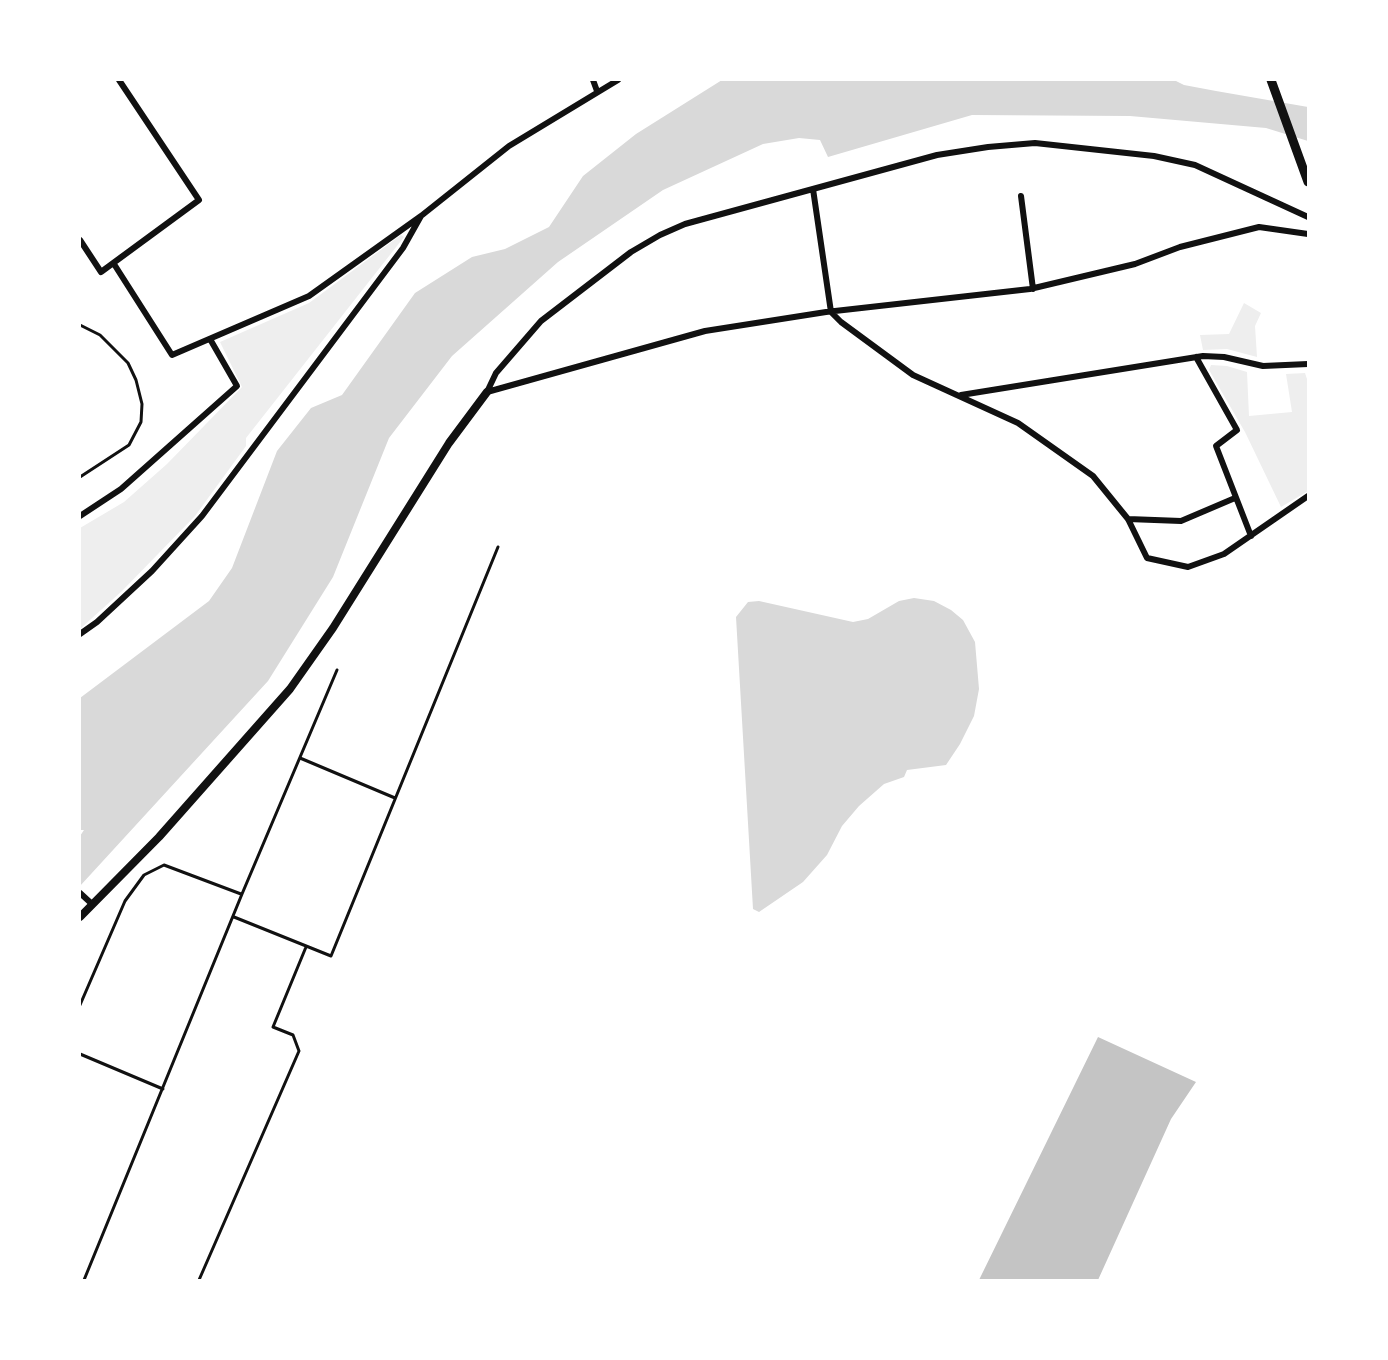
<!DOCTYPE html>
<html>
<head>
<meta charset="utf-8">
<style>
	body { margin:0 }
	#map { position:relative; width:1388px; height:1360px; overflow:hidden; background:#fff; font-family:"Space Grotesk",sans-serif }
	canvas { display:block }
	.frame { position:absolute; inset:0; border:81px solid #fff; pointer-events:none }
</style>
</head>
<body>
<div id="map">
<canvas width="1388" height="1360"></canvas>
<div class="frame"></div>
</div>
<script>
const c = document.querySelector('canvas').getContext('2d');
c.lineJoin = 'round';
function fillPath(path, color) { c.fillStyle = color; c.fill(path, 'evenodd'); }
const poly = rows => new Path2D(rows.map(r => 'M' + r).join(''));
function trace(path, color, width, dash) { c.strokeStyle = color; c.lineWidth = width; c.lineCap = dash ? 'butt' : 'round'; c.setLineDash(dash || []); c.stroke(path); }
fillPath(poly([
	[401,235,404,237,246,438,246,446,195,516,122,591,80,629,80,528,124,502,167,464,242,387,220,342,309,303],
	[1244,303,1261,313,1255,326,1257,357,1227,349,1203,350,1200,335,1229,334],
	[1211,365,1227,366,1247,372,1249,416,1292,412,1286,374,1305,373,1308,382,1308,491,1281,507,1245,432,1209,370]
]), '#eee');
fillPath(poly([
	[722,80,1174,80,1184,85,1216,91,1308,107,1308,141,1266,128,1130,116,972,115,828,157,820,140,799,138,763,144,663,190,558,262,452,356,389,438,333,577,268,681,80,886,80,836,84,830,80,830,80,698,209,601,232,568,277,451,311,408,342,395,415,293,472,257,505,249,549,227,583,176,636,134],
	[914,598,934,601,951,610,963,620,975,642,979,689,974,716,960,744,946,765,907,770,904,777,884,784,859,806,842,826,827,855,803,882,759,912,753,909,736,617,748,602,759,601,853,622,868,619,899,601]
]), '#d9d9d9');
fillPath(poly([
	[1098,1037,1196,1082,1171,1119,1098,1280,979,1280]
]), '#c4c4c4');
trace(poly([
	[80,325,100,335,128,363,136,380,142,404,141,422,129,445,80,477],
	[300,758,395,798],
	[234,917,331,956,498,547],
	[80,1005,125,901,144,875,164,865,241,894],
	[80,1054,163,1089],
	[84,1280,242,894,337,670],
	[199,1280,299,1051,293,1035,273,1027,306,947]
]), '#111', 3);
trace(poly([
	[593,80,597,91],
	[813,189,831,312,841,322,913,375,1018,423,1093,476,1128,519,1147,558,1188,567,1224,554,1308,496],
	[1021,196,1033,289],
	[80,240,101,272,199,200,119,80],
	[114,264,172,355,309,296,421,216,509,146,618,80],
	[1196,357,1237,430,1216,446,1251,536],
	[487,392,496,373,541,321,631,252,660,235,685,224,937,155,988,147,1035,143,1154,156,1195,165,1308,217],
	[487,392,705,331,826,312,1030,289,1135,264,1180,247,1259,227,1308,234],
	[961,395,1203,356,1224,357,1263,366,1308,364],
	[80,516,121,489,237,386,210,339],
	[1128,519,1181,521,1235,498],
	[80,634,97,622,152,571,202,516,403,248,421,216],
	[80,893,92,904]
]), '#111', 6);
trace(poly([
	[80,917,159,837,290,689,333,628,449,443,487,392]
]), '#111', 8);
trace(poly([
	[1271,80,1308,182]
]), '#111', 9);
</script>
</body>
</html>
